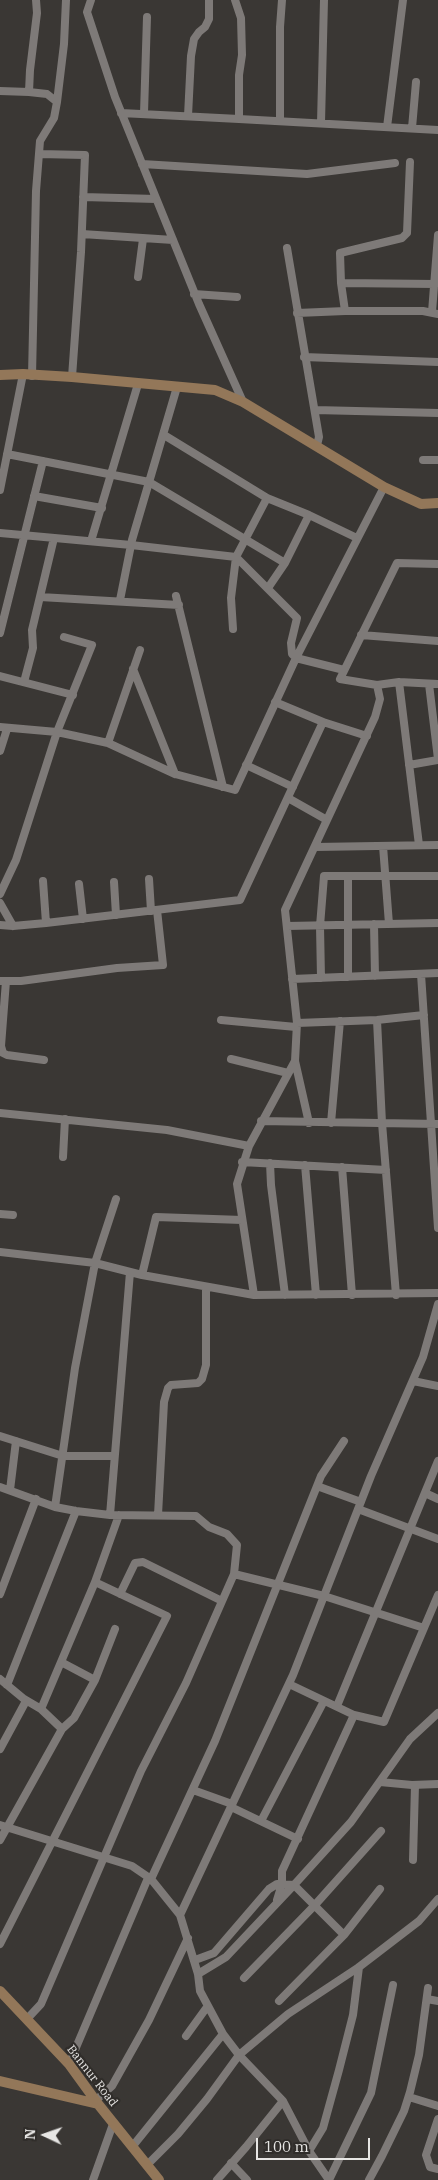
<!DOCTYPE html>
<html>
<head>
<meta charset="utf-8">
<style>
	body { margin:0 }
	#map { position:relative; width:438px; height:2180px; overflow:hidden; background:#3a3734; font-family:"IBM Plex Serif",serif }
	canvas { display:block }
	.north { position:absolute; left:20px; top:2110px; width:50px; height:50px; -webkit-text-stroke:4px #302d2a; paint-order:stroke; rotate:273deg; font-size:14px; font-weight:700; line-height:20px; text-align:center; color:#e7e6e4 }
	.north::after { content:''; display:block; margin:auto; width:18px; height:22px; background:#e7e6e4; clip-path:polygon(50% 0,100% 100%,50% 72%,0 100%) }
	.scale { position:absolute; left:256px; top:2138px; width:114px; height:22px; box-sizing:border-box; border:2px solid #e7e6e4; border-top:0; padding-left:6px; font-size:15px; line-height:18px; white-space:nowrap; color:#e7e6e4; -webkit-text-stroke:4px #302d2a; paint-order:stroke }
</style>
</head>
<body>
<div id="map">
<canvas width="438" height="2180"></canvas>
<div class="north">N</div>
<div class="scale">100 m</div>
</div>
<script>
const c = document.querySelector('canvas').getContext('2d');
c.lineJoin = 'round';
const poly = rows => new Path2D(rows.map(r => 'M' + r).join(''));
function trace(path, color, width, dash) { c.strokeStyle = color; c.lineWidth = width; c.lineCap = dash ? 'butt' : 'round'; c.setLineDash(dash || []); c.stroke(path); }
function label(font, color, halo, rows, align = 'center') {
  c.font = font + ' "IBM Plex Serif",serif'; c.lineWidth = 4.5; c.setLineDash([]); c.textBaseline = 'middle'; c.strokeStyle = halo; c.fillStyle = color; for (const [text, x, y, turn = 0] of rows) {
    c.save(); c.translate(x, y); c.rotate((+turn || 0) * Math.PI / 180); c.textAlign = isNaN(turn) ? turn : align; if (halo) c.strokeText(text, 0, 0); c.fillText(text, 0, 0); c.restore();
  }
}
trace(poly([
	[91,0,87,12,115,97,199,304,243,402],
	[0,91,29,92],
	[57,102,64,44,66,0],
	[121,113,239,119,239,75,242,55,241,18,235,0],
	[144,113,147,17],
	[188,116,191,56,194,39,199,32,205,27,209,19,209,0],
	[239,119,438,130],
	[280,121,280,27,282,0],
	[321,123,324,0],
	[387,127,403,0],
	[412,128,416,82],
	[39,154,85,155,81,252,72,377],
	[142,164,307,174,395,163],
	[83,197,156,199],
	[82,234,173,240],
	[287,248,319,437,317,445],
	[138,277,143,239],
	[341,283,435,284],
	[194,294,237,297],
	[345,311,341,283,340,253,402,238,407,233,410,162],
	[432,312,438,235],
	[297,313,345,311,423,311,438,314],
	[304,357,438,362],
	[32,376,36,191,40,141,54,118,57,102,47,94,29,92,30,70,37,13,36,0],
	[315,410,438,413],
	[164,435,267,498,309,515,357,538],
	[7,454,149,482,285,563],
	[423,460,438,460],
	[0,490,23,374],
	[34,496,102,508],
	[0,533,131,545,236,557,297,618,291,643,292,654,296,658,344,670],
	[91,541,138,384],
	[438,564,397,563,340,679,377,685,399,682,438,684],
	[268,588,285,563,309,515],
	[176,596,223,787],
	[40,597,179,605],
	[120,600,132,540,177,387],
	[233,629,231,598,236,557,267,498],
	[0,633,43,461],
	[361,635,438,641],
	[133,669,175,774],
	[0,676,73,695],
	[24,682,33,648,32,630,54,538],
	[399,682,419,845],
	[429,684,438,759],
	[275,702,323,722,367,736],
	[0,727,57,732,108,743,175,774,235,790,296,658,384,487],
	[108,743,140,650],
	[0,751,7,729],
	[246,765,293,787],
	[409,765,438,760],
	[288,798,327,820],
	[383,846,389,924],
	[315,847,438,845],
	[149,879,151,911],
	[43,881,46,923],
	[114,882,116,915],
	[79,884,83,919],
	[0,894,16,860,57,732,92,645,64,637],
	[0,903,13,926],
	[374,924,375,976],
	[0,925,13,926,46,923,240,900,323,722],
	[287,926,438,923],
	[421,974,438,1228],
	[348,977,348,876],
	[321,978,320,926,324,876,438,876],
	[292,979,438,973],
	[0,981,21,981,117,968,163,965,157,910],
	[6,981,1,1046,3,1053,7,1055,44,1060],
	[221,1020,296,1027],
	[377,1020,382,1123,396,1295],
	[297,1023,377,1020,424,1015],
	[231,1059,288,1073],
	[0,1113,167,1130,249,1146],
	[261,1121,438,1124],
	[309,1123,295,1061,297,1023,285,910,375,717,380,699,377,685],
	[331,1123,340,1021],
	[63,1157,65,1119],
	[242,1162,386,1170],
	[270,1163,271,1185,285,1295],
	[305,1165,316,1295],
	[342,1167,352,1295],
	[0,1214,13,1215],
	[0,1252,95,1263,142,1275,254,1295,438,1293],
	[142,1275,156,1217,242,1220],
	[254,1295,237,1184,249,1146,295,1061],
	[413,1381,438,1386],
	[0,1436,63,1456,114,1456],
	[317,1486,361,1502],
	[0,1487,55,1507,76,1511,110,1515,196,1516,209,1527,227,1534,237,1545,234,1574,186,1683,141,1771,41,2004,27,2019],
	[10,1490,16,1441],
	[425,1493,438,1499],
	[55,1507,75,1368,95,1263,116,1199],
	[358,1509,438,1539],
	[110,1515,130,1272],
	[158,1515,164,1402,168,1388,171,1385,198,1383,202,1379,206,1365,206,1287],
	[234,1574,324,1596,424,1628],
	[0,1594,36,1499],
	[120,1594,135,1563,143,1562,222,1601],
	[61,1662,95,1680],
	[0,1679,24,1699,41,1709,62,1729],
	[289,1684,354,1715,384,1722,438,1595],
	[7,1685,76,1511],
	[337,1706,438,1461],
	[41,1709,95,1582,119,1515],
	[0,1749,26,1701],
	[380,1782,412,1785,438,1784],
	[193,1790,232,1804],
	[231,1807,298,1839],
	[261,1821,324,1701],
	[0,1825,132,1866,151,1879,180,1915,198,1974,200,1991,223,2034,239,2055,283,2101,309,2151,329,2180],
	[0,1840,62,1729,74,1718,95,1680,115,1629],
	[413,1860,415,1785],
	[151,1879,215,1741,321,1476,344,1441],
	[277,1900,282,1884,282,1871,354,1715],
	[180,1915,293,1675,371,1476,423,1357,438,1304],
	[0,1944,167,1616,95,1582],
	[195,1960,214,1953,269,1889,277,1884,294,1885,344,1935],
	[198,1974,226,1957,294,1885,351,1822,410,1739,438,1713],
	[244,1978,314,1906,381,1831],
	[427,1999,438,2001],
	[279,2001,344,1935,380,1889],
	[186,2036,207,2007],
	[69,2064,148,1878],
	[409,2097,438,2106],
	[95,2101,112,2086,149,2020,188,1938],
	[438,2119,426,2155,430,2167,438,2169],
	[132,2147,223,2034],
	[309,2151,323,2128,339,2070,353,2015,359,1967],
	[231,2163,247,2180],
	[147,2165,178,2134,207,2099,239,2055,288,2014,359,1967,419,1921,438,1899],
	[93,2180,113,2124],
	[217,2180,246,2147,283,2101],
	[329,2180,371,2093,393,1985],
	[369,2180,382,2156,404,2111,410,2092,419,2055,428,1988]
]), '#7e7a78', 8);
trace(poly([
	[0,375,23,374,72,377,215,390,243,402,384,487,421,504,438,503],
	[0,1991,69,2064,98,2104,159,2180],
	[0,2081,98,2104]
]), '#937759', 10);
label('12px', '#e7e6e4', '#302d2a', [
	["Bannur Road",92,2076,52]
]);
</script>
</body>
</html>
